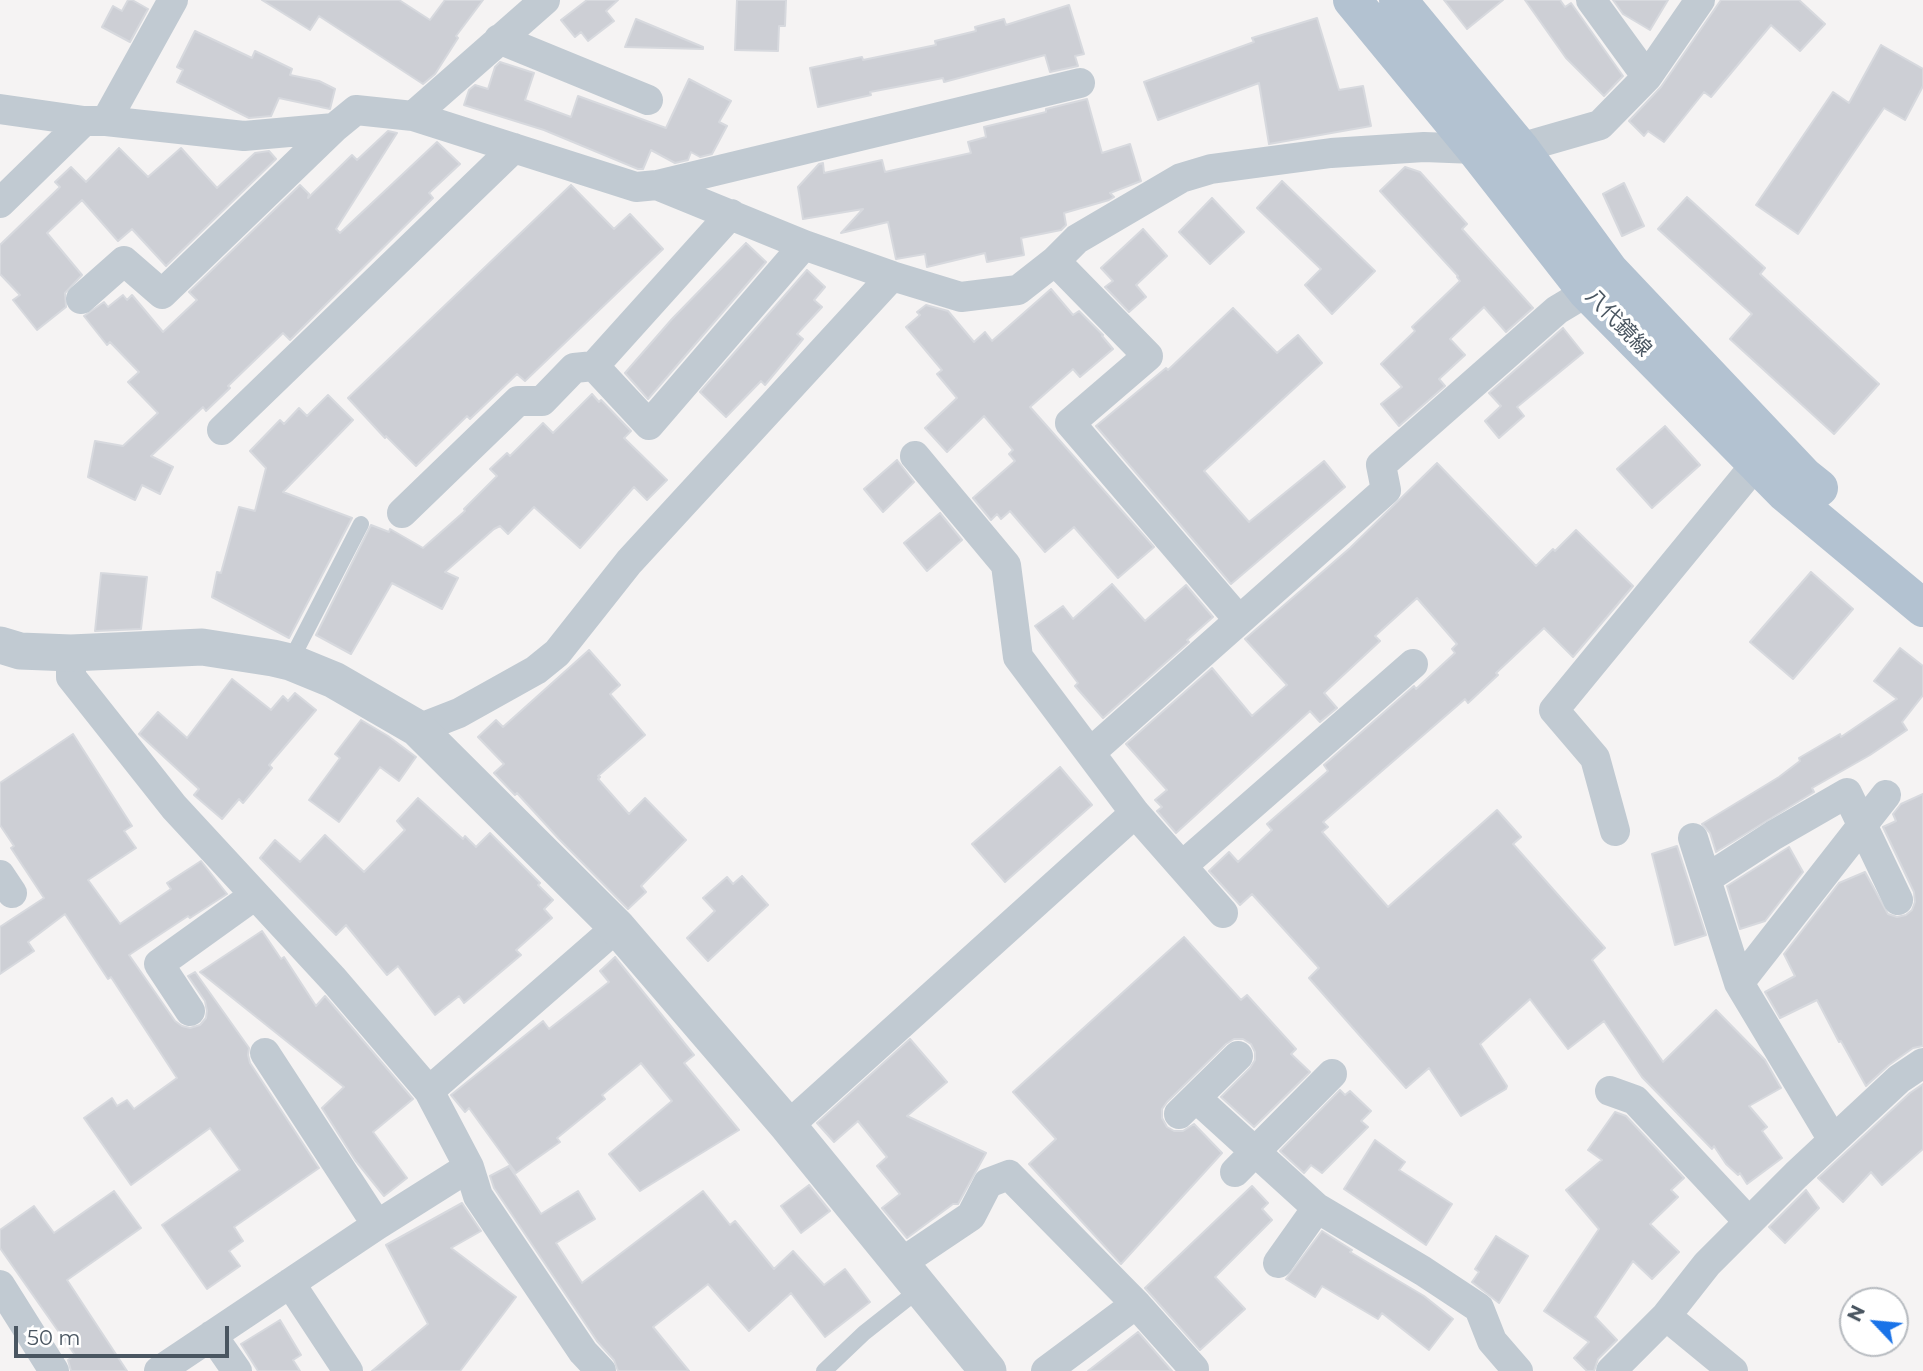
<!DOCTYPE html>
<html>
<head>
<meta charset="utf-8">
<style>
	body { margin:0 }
	#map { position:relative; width:1923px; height:1371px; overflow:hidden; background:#f5f3f3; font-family:Montserrat,sans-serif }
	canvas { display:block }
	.north { position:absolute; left:1839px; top:1287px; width:70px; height:70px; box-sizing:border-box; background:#fff; border:2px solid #b7bbc0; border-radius:50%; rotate:296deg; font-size:19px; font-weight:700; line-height:28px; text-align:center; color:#4a5661 }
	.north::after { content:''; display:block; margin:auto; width:24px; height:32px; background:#1a73e8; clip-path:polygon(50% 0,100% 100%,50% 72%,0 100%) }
	.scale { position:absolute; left:14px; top:1326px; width:215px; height:32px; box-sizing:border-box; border:4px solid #4a5661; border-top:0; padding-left:9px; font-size:21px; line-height:24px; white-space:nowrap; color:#4a5661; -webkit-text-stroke:5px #fff; paint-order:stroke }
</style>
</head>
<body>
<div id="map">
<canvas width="1923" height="1371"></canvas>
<div class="north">N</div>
<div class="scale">50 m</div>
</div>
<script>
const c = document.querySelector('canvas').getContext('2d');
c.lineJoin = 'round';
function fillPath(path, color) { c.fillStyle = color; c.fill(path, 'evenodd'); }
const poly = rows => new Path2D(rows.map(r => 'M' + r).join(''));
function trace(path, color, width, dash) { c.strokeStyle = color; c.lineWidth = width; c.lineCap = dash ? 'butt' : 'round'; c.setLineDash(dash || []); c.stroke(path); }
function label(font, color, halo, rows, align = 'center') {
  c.font = font + ' Montserrat,"Noto Sans JP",sans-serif'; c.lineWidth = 7; c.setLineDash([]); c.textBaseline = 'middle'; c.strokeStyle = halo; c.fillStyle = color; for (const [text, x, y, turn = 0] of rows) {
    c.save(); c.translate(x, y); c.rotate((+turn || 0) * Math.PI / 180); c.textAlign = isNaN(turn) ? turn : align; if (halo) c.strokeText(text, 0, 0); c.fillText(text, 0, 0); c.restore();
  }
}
const building = poly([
	[128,0,132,0,148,9,130,42,102,27,113,6,122,11,128,0],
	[262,0,399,0,430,20,445,0,483,0,456,36,458,38,435,74,423,84,319,16,310,30,262,0],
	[587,0,618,0,606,11,614,21,588,41,581,32,575,37,561,20,587,0],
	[737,0,786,0,785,26,779,26,778,51,735,50,737,0],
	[1444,0,1503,0,1467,29,1444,0],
	[1525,0,1560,0,1565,7,1571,3,1623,76,1604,96,1566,58,1525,0],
	[1613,0,1668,0,1650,30,1623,14,1613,0],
	[1721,0,1799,0,1825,24,1800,51,1771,25,1711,97,1704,92,1664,142,1648,131,1644,136,1629,121,1661,87,1721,0],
	[1069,5,1084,54,1075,56,1078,66,1050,72,1045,55,944,82,943,78,870,92,871,95,818,107,810,68,862,57,863,60,936,45,935,41,976,31,975,27,1004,19,1006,25,1069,5],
	[1317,18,1339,90,1363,86,1371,126,1269,144,1259,83,1158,120,1144,82,1254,42,1252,38,1317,18],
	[636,19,703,47,703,49,625,47,636,19],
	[195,31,252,58,255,51,292,69,290,75,319,81,335,89,330,109,279,98,271,116,249,118,177,82,183,70,177,67,195,31],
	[1881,45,1923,69,1923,86,1905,120,1884,108,1798,234,1756,205,1833,92,1849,103,1881,45],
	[500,62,534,73,525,100,571,117,578,96,666,128,689,79,731,101,719,122,727,126,712,154,700,157,691,152,688,160,675,163,651,150,643,169,638,169,544,130,464,105,469,90,475,85,488,89,495,67,500,62],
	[1087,99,1102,153,1130,144,1141,181,1110,193,1114,197,1109,200,1064,213,1066,225,1061,230,1021,238,1024,255,987,262,985,253,927,267,925,254,896,259,888,222,841,233,863,209,803,219,798,187,819,164,823,163,824,173,882,160,885,172,971,153,968,142,986,137,984,127,1046,112,1046,109,1087,99],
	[388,131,397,133,336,229,340,233,437,142,460,164,429,193,433,198,290,340,283,333,228,386,230,388,206,411,203,407,151,456,173,467,160,494,142,485,135,500,88,477,95,441,123,446,158,413,128,382,139,372,110,342,107,345,84,316,104,302,108,307,123,295,127,300,132,295,163,332,197,300,189,292,300,185,309,194,308,198,352,155,357,160,388,131],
	[119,148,148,177,181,148,217,188,255,153,269,151,276,159,166,266,132,229,118,241,82,200,47,233,82,275,65,293,66,307,37,330,13,300,20,295,0,274,0,245,60,187,55,182,71,167,86,182,119,148],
	[1405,167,1420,172,1467,224,1462,229,1533,308,1506,332,1484,307,1450,339,1465,355,1439,379,1445,386,1399,426,1381,404,1402,387,1381,364,1415,331,1412,327,1460,281,1457,277,1458,276,1380,191,1405,167],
	[1282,181,1375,271,1332,314,1305,285,1321,269,1257,208,1282,181],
	[1624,183,1644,226,1622,236,1603,194,1624,183],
	[571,185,614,229,630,214,663,249,525,381,517,374,470,419,467,416,416,466,386,436,385,438,348,398,571,185],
	[1687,197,1765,268,1760,274,1879,384,1834,434,1730,339,1752,314,1658,229,1687,197],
	[1212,198,1244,232,1210,264,1179,232,1212,198],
	[1143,229,1167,256,1136,285,1146,297,1129,312,1105,287,1113,281,1101,268,1143,229],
	[746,243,766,262,648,399,625,373,672,319,746,243],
	[807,270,825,287,814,300,822,307,797,334,803,339,765,385,761,381,726,417,700,392,807,270],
	[1051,289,1073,315,1079,311,1103,335,1102,336,1113,349,1080,377,1073,369,1030,407,1154,547,1118,578,1074,527,1045,552,1010,511,1001,519,997,514,991,520,973,498,1015,461,1009,454,1013,450,984,416,947,452,925,428,957,398,937,374,942,370,906,327,920,315,917,312,926,305,948,311,974,342,985,332,992,341,1051,289],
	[1233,308,1277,353,1298,335,1322,363,1204,471,1249,522,1324,461,1345,487,1231,584,1096,426,1166,368,1168,370,1233,308],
	[1563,328,1583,353,1517,407,1524,416,1499,438,1485,421,1501,406,1489,393,1563,328],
	[592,394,599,402,601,400,631,431,624,438,667,480,647,500,634,487,580,548,534,507,508,534,500,526,494,529,445,572,458,578,442,609,392,583,351,654,316,635,371,525,389,532,390,529,423,548,465,511,464,509,497,476,490,469,507,453,510,456,543,423,553,433,592,394],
	[328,395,353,420,283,492,352,518,289,638,212,597,217,572,221,573,239,507,255,511,266,468,250,451,280,420,284,424,299,408,307,416,328,395],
	[1665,426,1700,465,1652,508,1617,469,1665,426],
	[897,460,914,482,883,512,864,489,897,460],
	[1437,463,1536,566,1553,549,1555,551,1576,530,1633,586,1573,657,1544,628,1496,673,1498,675,1468,703,1465,699,1323,822,1328,827,1322,832,1388,907,1497,810,1521,837,1513,844,1605,948,1592,960,1663,1062,1716,1010,1765,1060,1781,1088,1749,1106,1767,1127,1762,1131,1782,1158,1747,1184,1740,1173,1738,1175,1726,1164,1714,1146,1712,1149,1642,1077,1604,1021,1568,1049,1530,999,1480,1044,1507,1086,1506,1089,1461,1116,1429,1068,1406,1088,1309,978,1319,968,1252,894,1240,905,1209,871,1229,852,1238,862,1272,830,1267,824,1328,771,1324,765,1414,686,1416,689,1455,653,1452,649,1457,644,1417,598,1375,636,1380,641,1324,693,1337,708,1320,722,1310,711,1176,833,1157,811,1162,807,1155,800,1167,790,1126,744,1212,668,1252,716,1287,685,1245,639,1350,548,1437,463],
	[940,513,962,540,927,571,904,543,940,513],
	[1811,572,1853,609,1793,679,1750,642,1811,572],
	[101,573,147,577,141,629,95,631,101,573],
	[1112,584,1145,621,1186,585,1213,617,1187,640,1189,642,1103,718,1075,686,1078,683,1035,626,1063,606,1073,619,1112,584],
	[1900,648,1923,666,1923,695,1902,722,1907,730,1870,755,1812,788,1814,792,1716,852,1710,833,1702,824,1779,777,1800,761,1799,758,1840,734,1841,737,1897,699,1874,681,1900,648],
	[589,650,620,685,610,694,645,735,598,776,600,777,598,779,629,814,645,798,686,840,641,886,646,892,628,909,559,839,517,793,515,795,494,773,504,764,478,737,496,720,503,727,589,650],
	[232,679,271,710,283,696,288,701,295,693,316,710,269,765,272,768,243,803,239,799,222,819,194,795,199,789,139,734,158,712,187,738,232,679],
	[361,720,388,736,416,757,399,781,380,767,339,822,309,800,340,758,335,754,361,720],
	[73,734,132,826,124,831,136,848,88,880,120,924,171,889,167,883,201,861,227,894,190,918,188,916,129,955,175,1021,182,1026,190,1028,200,1025,206,1018,207,1011,205,1001,188,976,195,972,249,1048,248,1055,250,1063,319,1168,234,1227,243,1241,229,1251,240,1266,207,1289,162,1225,240,1170,210,1128,131,1185,84,1118,112,1098,117,1106,127,1100,134,1109,177,1078,111,977,108,979,65,914,28,942,34,951,0,974,0,927,44,898,11,848,14,846,0,825,0,783,73,734],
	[1060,767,1092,805,1005,882,972,844,1060,767],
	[1923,794,1923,1046,1913,1048,1889,1065,1866,1086,1841,1041,1839,1042,1817,1000,1780,1018,1765,992,1795,976,1784,954,1839,883,1865,872,1888,914,1897,917,1906,915,1912,910,1915,902,1914,892,1883,827,1896,821,1893,814,1901,804,1923,794],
	[418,798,463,839,465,836,476,847,490,833,540,883,538,885,553,900,544,909,552,918,516,950,521,955,464,1003,459,996,435,1015,398,966,387,975,346,925,336,935,260,858,275,840,300,862,325,835,364,872,405,830,397,821,418,798],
	[1677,846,1706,935,1675,945,1652,854,1677,846],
	[1789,847,1803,872,1765,921,1740,929,1727,886,1789,847],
	[742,876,768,905,708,961,687,938,715,911,703,898,727,877,733,884,742,876],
	[262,931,281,959,284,957,316,1006,325,996,413,1099,373,1132,407,1178,384,1196,355,1160,322,1108,344,1087,200,972,262,931],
	[1184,937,1241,1000,1247,995,1296,1049,1291,1054,1310,1072,1254,1127,1221,1097,1250,1068,1255,1060,1255,1052,1251,1044,1243,1039,1234,1039,1226,1044,1167,1102,1162,1109,1162,1118,1167,1127,1174,1131,1183,1131,1194,1124,1222,1153,1121,1264,1029,1164,1056,1139,1013,1092,1184,937],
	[615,957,694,1055,684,1063,739,1130,640,1191,609,1154,672,1101,641,1063,602,1095,605,1099,557,1138,560,1142,516,1173,469,1108,465,1112,451,1095,543,1021,549,1029,609,982,600,971,615,957],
	[910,1039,947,1082,907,1116,986,1153,958,1204,953,1204,907,1238,882,1208,900,1194,877,1166,887,1157,858,1121,834,1142,817,1123,910,1039],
	[1923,1084,1923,1149,1882,1185,1871,1172,1843,1202,1818,1178,1910,1093,1923,1084],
	[1340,1090,1345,1095,1350,1091,1371,1111,1361,1121,1368,1127,1322,1173,1311,1165,1304,1173,1280,1151,1340,1090],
	[1615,1112,1626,1116,1684,1178,1671,1190,1678,1197,1650,1224,1679,1252,1652,1279,1633,1261,1595,1317,1617,1340,1598,1359,1594,1371,1587,1371,1574,1358,1589,1342,1544,1311,1599,1229,1566,1190,1602,1160,1588,1150,1615,1112],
	[1375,1140,1405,1162,1399,1170,1452,1204,1426,1245,1344,1189,1375,1140],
	[509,1166,541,1214,578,1191,595,1219,556,1243,582,1283,703,1191,730,1225,735,1221,774,1269,793,1251,824,1285,845,1269,870,1302,825,1337,791,1293,749,1331,708,1284,653,1327,689,1371,618,1371,614,1360,597,1341,494,1188,490,1176,509,1166],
	[809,1185,830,1211,801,1233,781,1206,809,1185],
	[1252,1186,1268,1203,1262,1209,1272,1220,1215,1277,1245,1309,1200,1350,1145,1288,1252,1186],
	[1806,1190,1819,1208,1785,1243,1769,1227,1806,1190],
	[114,1191,141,1228,67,1280,127,1371,71,1371,68,1360,75,1355,0,1248,0,1230,34,1206,54,1233,114,1191],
	[462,1203,481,1231,451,1248,516,1297,460,1371,372,1371,428,1324,386,1245,462,1203],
	[1322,1231,1352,1250,1350,1252,1424,1296,1453,1319,1429,1350,1382,1313,1378,1319,1322,1286,1315,1297,1286,1279,1322,1231],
	[1496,1236,1528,1256,1499,1303,1472,1282,1479,1272,1475,1269,1496,1236],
	[280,1320,301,1355,293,1360,300,1371,258,1371,241,1344,280,1320],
	[1138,1332,1172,1371,1088,1371,1138,1332]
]);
fillPath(building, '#cdcfd5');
trace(building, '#d7d9de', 2);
trace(poly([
	[290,662,361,524],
	[824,1371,864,1333,921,1288]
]), '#c1cad2', 16);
trace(poly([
	[1591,0,1647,77],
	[499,39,648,100],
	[0,109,84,121],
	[413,116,545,0],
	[106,121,173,0],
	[657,185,1080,83],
	[0,203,84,121,106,121,244,136,334,128,356,110,413,116,636,187,657,185,804,245,892,276,961,297,1018,290,1055,261,1077,239,1181,178,1211,169,1331,153,1424,147,1475,149,1520,148,1600,125,1647,77,1700,0],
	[1055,261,1148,356,1070,423,1239,620],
	[81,299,124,261,162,294,334,128],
	[594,366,649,425,804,245],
	[222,430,514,148],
	[915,456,1006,565,1018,657,1135,813,1223,913],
	[402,513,518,401,542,401,574,368,594,366,731,214],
	[71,653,71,677,174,807,334,980,429,1091,469,1167,478,1196,583,1352,601,1371],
	[418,729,459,713,536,670,557,653,629,562,892,276],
	[1091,752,1386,490,1381,465,1557,310,1587,292],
	[1615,831,1595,758,1554,710,1756,464],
	[1693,838,1739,983,1833,1140],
	[1182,866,1413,664],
	[0,875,12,893],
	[1706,879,1774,835,1847,793,1898,900],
	[1739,983,1886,795],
	[190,1011,159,964,255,895],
	[265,1053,377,1225],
	[429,1091,617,927],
	[1610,1091,1635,1100,1749,1222],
	[1196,1098,1317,1208,1423,1271,1479,1308,1492,1341,1518,1371],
	[1179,1114,1238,1056],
	[788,1126,1135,813],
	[1235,1172,1332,1074],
	[901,1263,971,1216,988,1183,1009,1175,1136,1304,1194,1369],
	[1278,1263,1317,1208],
	[290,1283,348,1371],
	[0,1285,54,1371],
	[1666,1316,1733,1371],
	[212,1335,237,1371],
	[159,1371,377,1225,469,1167],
	[1046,1371,1136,1304],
	[1611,1371,1666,1316,1707,1264,1796,1175,1899,1079,1923,1063]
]), '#c1cad2', 30);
trace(poly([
	[0,645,20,651,71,653,202,647,273,658,290,662,334,680,417,728,617,927,788,1126,988,1371]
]), '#c1cad2', 37);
trace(poly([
	[1352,0,1475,149,1587,292,1785,493,1923,608],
	[1398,0,1520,148,1609,270,1804,476,1819,488]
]), '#b3c2d1', 38);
label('21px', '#4a5661', '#fff', [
	["八代鏡線",1618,323,46]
]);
</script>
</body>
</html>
